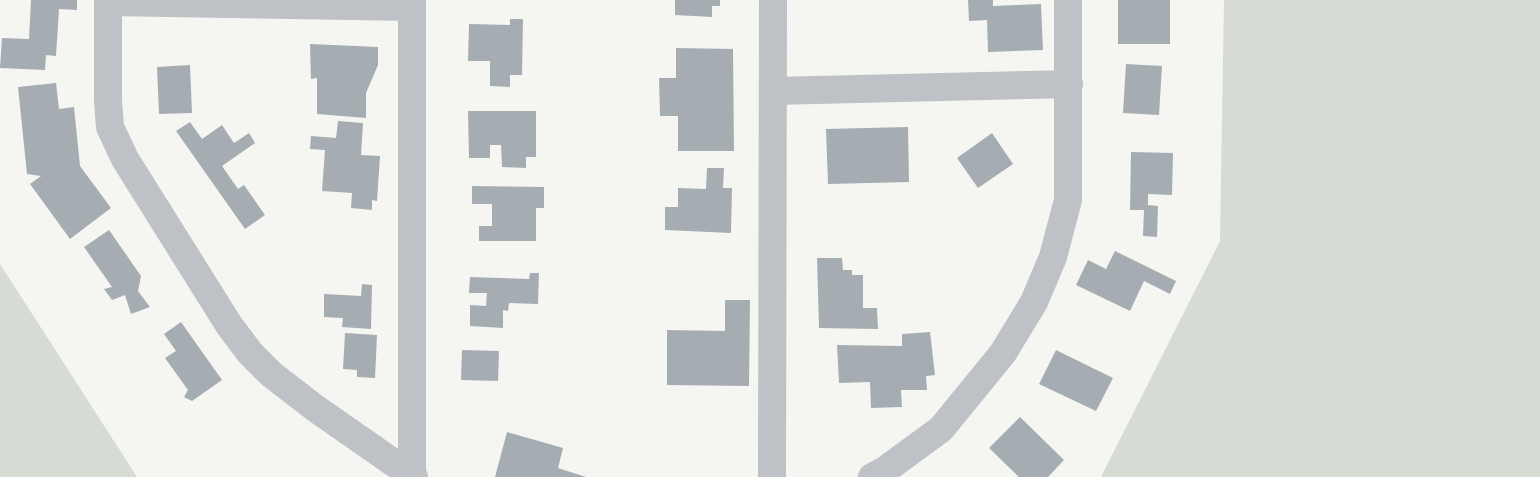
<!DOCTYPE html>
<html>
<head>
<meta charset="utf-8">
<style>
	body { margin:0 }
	canvas { display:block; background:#f5f5f2 }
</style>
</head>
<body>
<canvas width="1540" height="477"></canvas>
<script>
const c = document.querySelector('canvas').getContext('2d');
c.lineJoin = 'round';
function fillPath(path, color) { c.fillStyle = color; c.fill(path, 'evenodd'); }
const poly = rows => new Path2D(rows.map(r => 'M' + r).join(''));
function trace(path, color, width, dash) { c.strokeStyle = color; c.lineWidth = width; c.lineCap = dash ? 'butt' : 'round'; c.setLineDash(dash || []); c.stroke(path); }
fillPath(poly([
	[1224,0,1540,0,1540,477,1101,477,1220,241],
	[0,264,137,477,0,477]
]), '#d6dbd4');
fillPath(poly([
	[31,0,77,0,77,10,59,9,56,56,46,55,45,70,0,68,2,38,29,39],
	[675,0,720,0,720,6,712,6,712,17,675,15],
	[968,0,993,0,993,6,1041,4,1043,50,988,52,987,20,969,21],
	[1118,0,1170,0,1170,44,1118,44],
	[510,19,523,19,522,75,510,75,510,87,490,86,490,61,468,61,469,24,510,25],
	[310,44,378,47,378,65,366,93,366,118,317,114,317,78,311,79],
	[676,48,733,49,734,151,678,151,678,116,660,116,659,78,676,78],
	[1126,64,1162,66,1159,115,1123,113],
	[190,65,192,113,159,114,157,67],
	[56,83,59,109,74,107,80,166,111,208,70,239,30,184,41,176,27,174,18,87],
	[468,111,536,111,536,157,526,157,526,168,502,167,501,145,490,145,490,158,469,158],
	[338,121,363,123,361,155,380,156,377,201,372,200,372,210,351,208,352,193,322,191,325,150,310,149,311,136,336,138],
	[190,122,202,139,222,125,234,143,249,133,255,143,222,166,238,189,244,185,265,215,245,229,176,131],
	[908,127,909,182,828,184,826,129],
	[992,133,1013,164,978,188,957,158],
	[1131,152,1173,153,1172,195,1148,194,1148,205,1158,206,1157,237,1143,236,1144,210,1130,210],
	[707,168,724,168,723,188,732,188,731,233,665,230,665,207,678,207,678,188,706,189],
	[472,186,544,187,544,208,536,208,536,241,479,241,479,226,492,226,492,204,472,204],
	[109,230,141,276,138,291,150,307,131,314,125,295,112,300,104,289,112,287,84,247],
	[1115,251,1176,281,1170,294,1144,281,1130,311,1076,285,1088,260,1106,269],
	[817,258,842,258,843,270,852,270,852,275,863,275,863,308,877,308,878,329,819,328],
	[530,273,539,273,538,304,509,303,508,311,503,310,503,328,470,326,470,305,486,306,487,293,469,293,470,277,529,279],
	[362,284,372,285,371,329,342,327,343,318,324,317,324,294,361,296],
	[725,300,750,300,749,386,667,385,667,330,725,331],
	[181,322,222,380,192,401,184,397,188,390,165,358,176,351,164,334],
	[930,332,935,375,926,376,927,390,901,390,902,407,871,408,870,382,839,383,837,345,902,346,902,334],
	[345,333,377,335,375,378,357,377,357,370,343,369],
	[462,350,499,351,498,381,461,380],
	[1056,350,1113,378,1096,411,1039,384],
	[1020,417,1064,460,1048,477,1019,477,989,448],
	[507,432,563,448,558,468,586,477,495,477]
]), '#a6adb2');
trace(poly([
	[108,0,108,100,110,127,125,159,229,325,250,353,271,374,315,408,414,477],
	[108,2,412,7],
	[773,91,1069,84],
	[412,475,412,0],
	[772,477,773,0],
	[872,477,885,470,941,429,1003,353,1034,302,1053,257,1068,200,1068,0]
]), '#bec1c5', 28);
</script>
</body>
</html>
